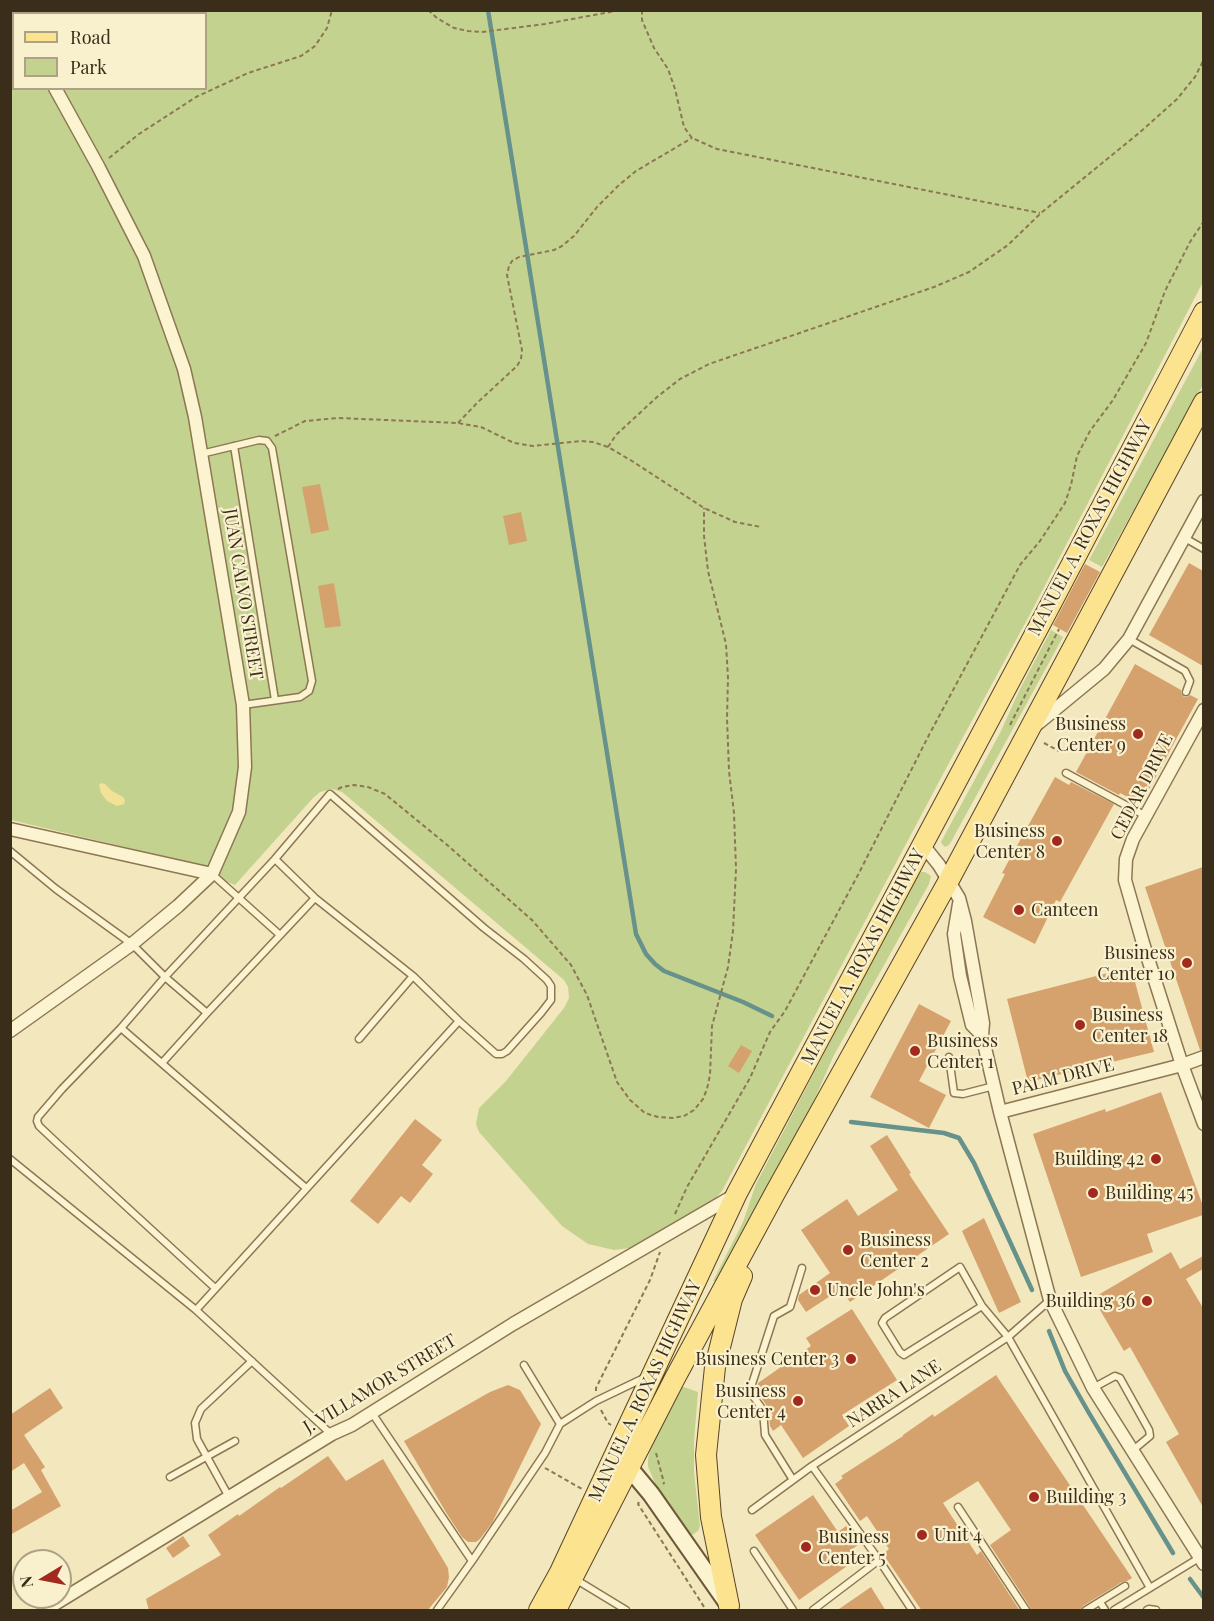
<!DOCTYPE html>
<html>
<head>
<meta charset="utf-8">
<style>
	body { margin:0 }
	#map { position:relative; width:1214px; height:1621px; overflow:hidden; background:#f3e7bd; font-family:"Playfair Display",serif }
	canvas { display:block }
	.frame { position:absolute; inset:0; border:12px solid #3a2d1a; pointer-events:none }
	.legend { position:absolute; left:12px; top:12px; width:195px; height:78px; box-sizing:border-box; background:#f9f0cd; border:2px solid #ada285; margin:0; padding:8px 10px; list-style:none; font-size:18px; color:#3a2d1a }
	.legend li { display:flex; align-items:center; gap:12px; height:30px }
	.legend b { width:30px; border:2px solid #ada285 }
	.north { position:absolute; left:12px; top:1549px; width:60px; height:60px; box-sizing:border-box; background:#f9f0cd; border:2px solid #ada285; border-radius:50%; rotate:260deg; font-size:16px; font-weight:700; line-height:24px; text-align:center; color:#3a2d1a }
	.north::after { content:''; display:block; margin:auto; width:21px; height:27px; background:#a2291d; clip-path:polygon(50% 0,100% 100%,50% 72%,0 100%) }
</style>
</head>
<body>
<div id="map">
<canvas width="1214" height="1621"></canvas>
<div class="frame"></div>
<ul class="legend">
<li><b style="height:8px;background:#fbe390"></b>Road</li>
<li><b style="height:16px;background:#c4d290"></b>Park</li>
</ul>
<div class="north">N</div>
</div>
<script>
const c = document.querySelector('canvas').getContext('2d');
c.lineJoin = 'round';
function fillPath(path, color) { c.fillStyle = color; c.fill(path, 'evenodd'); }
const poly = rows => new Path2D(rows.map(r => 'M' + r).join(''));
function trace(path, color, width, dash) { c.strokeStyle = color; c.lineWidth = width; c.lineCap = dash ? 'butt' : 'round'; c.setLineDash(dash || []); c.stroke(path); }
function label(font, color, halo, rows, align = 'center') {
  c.font = font + ' "Playfair Display",serif'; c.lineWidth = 4.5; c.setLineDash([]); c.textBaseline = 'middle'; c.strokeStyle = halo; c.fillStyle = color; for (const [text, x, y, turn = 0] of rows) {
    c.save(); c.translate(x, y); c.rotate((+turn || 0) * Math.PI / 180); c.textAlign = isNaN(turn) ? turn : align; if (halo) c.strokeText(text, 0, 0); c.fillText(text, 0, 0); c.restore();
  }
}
fillPath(poly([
	[11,11,1203,11,1203,282,1028,618,950,761,722,1191,713,1202,630,1248,614,1250,588,1244,562,1226,479,1132,476,1124,479,1108,506,1081,564,1008,569,998,568,987,564,980,342,792,332,789,320,792,313,798,235,885,175,859,11,820],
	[14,14,206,14,206,88,14,88],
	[1203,348,1204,383,1102,567,1089,560],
	[1051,630,1063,637,951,842,949,845,945,847,941,843,942,840,1000,733,1019,691],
	[921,872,925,872,931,876,929,884,833,1057,809,1112,716,1282,713,1281,743,1222,756,1184,914,881],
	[681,1386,698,1392,694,1441,694,1472,700,1526,698,1531,692,1535,688,1533,656,1485,648,1467,648,1459,650,1450]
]), '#c4d290');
fillPath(poly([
	[101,783,105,784,112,791,123,797,125,800,124,804,117,806,107,801,101,793,99,785]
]), '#f2e296');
trace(poly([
	[488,10,636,934,646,954,655,964,664,971,743,1002,772,1016],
	[851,1122,944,1133,959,1138,974,1163,1032,1290],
	[1049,1331,1065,1371,1089,1413,1173,1553],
	[1190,1579,1204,1598]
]), '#67928b', 4.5);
fillPath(poly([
	[320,484,329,530,311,534,302,487],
	[521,512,527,541,509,545,503,516],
	[1189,563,1203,571,1203,666,1149,635],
	[1085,564,1100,572,1067,633,1053,625],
	[334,583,341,626,325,628,318,586],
	[1135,664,1181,690,1181,693,1184,697,1187,697,1190,695,1198,699,1141,804,1120,793,1119,795,1076,772],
	[1055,777,1069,785,1071,782,1114,804,1060,902,1056,900,1035,944,983,917,1005,874,1002,873],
	[1203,867,1203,1049,1200,1050,1145,887],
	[1131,967,1154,1052,1028,1082,1007,999],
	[919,1004,951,1021,919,1081,946,1095,929,1128,870,1097],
	[741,1045,752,1051,739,1073,728,1066],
	[1161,1092,1203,1206,1203,1215,1147,1234,1153,1252,1081,1277,1033,1134,1105,1109,1106,1112],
	[415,1119,442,1140,422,1165,433,1174,410,1203,401,1196,378,1224,350,1201],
	[887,1135,911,1173,909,1174,949,1234,850,1302,841,1289,806,1312,798,1300,799,1295,830,1273,801,1230,847,1199,858,1216,898,1190,870,1146],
	[984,1218,1021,1302,999,1313,962,1231],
	[1171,1252,1180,1269,1203,1256,1203,1269,1186,1279,1203,1308,1203,1507,1166,1442,1179,1434,1130,1347,1124,1351,1093,1298],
	[852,1309,897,1380,842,1415,849,1426,803,1458,781,1425,773,1431,770,1426,769,1418,773,1415,758,1393,758,1383,811,1346,806,1338],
	[996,1375,1132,1578,1127,1581,1122,1582,1083,1606,1081,1611,1031,1611,1030,1607,990,1545,1011,1530,978,1481,943,1503,977,1555,981,1551,1020,1611,922,1611,883,1554,889,1549,867,1516,860,1521,835,1484,843,1478,841,1476,903,1436,903,1435,933,1414,934,1417],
	[508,1385,520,1390,541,1424,492,1523,480,1539,476,1542,468,1542,462,1537,447,1514,404,1441,490,1392],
	[50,1388,63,1408,24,1435,45,1467,41,1470,61,1506,10,1535,10,1511,42,1492,24,1463,10,1472,10,1415],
	[328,1456,346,1481,383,1459,448,1568,449,1577,447,1587,427,1611,149,1611,146,1599,221,1555,208,1535,238,1514,239,1516,280,1487,281,1488],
	[813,1495,838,1532,846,1526,858,1545,851,1550,857,1559,799,1600,755,1535],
	[183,1536,190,1546,173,1558,166,1548],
	[871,1587,886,1611,836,1611]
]), '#d5a26e');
const lane = poly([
	[234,446,275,700],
	[201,454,259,440,267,441,272,448,312,681,309,691,300,697,243,705],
	[1183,537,1204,549],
	[1129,639,1185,671,1190,681,1186,692],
	[1066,773,1146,816],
	[10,851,56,889,132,944,165,977,207,1013],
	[212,874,280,935],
	[121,1028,306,1188],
	[359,1039,413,976],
	[949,1057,954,1093,963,1094,994,1086],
	[162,1063,207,1013,315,898],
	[10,1159,196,1310,331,1434],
	[215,1288,57,1143,39,1126,37,1121,38,1117,62,1089,121,1028,165,977,275,859,330,794,484,928,524,959,547,980,551,986,551,1000,541,1013,507,1051,502,1054,496,1054,459,1021],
	[982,1306,904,1355,900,1352,882,1323,885,1318,960,1267,982,1306,1008,1337,1150,1588],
	[196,1310,459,1021,413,976,315,898,275,859],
	[1093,1388,1115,1376,1120,1378,1149,1430,1150,1436,1132,1451],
	[372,1413,472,1561],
	[560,1424,596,1401,646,1377],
	[812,1466,879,1560,912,1610],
	[170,1477,235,1441],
	[793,1480,765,1435,763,1410,753,1396,752,1384,774,1316,790,1307,802,1268],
	[229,1497,197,1439,195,1423,201,1409,252,1361],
	[958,1507,1026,1610],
	[752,1510,812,1466,1008,1337,1050,1300],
	[754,1551,793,1610],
	[575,1579,626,1610],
	[1100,1602,1105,1610],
	[437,1610,472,1561,545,1453,560,1424,524,1365],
	[813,1610,879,1560],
	[1086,1610,1125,1586],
	[1114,1610,1199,1558],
	[1147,1610,1149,1609,1156,1610]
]);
const street = poly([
	[19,10,19,14],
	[1204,710,1133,839,1126,859,1125,880,1143,943,1182,1065,1204,1124],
	[1036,725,1104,669,1129,639,1204,501],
	[10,829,212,874],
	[923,845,939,865,959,898,965,921,983,1023,982,1035,1000,1112,1050,1300,1093,1388,1204,1564],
	[959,904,954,934,960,976,972,1025,982,1035],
	[10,1031,132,944,178,906,212,874,239,812,245,767,243,705,195,417,184,369,144,256,98,166,55,88],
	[1000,1112,1182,1065,1204,1057],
	[45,1610,332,1434,352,1425,513,1324,735,1195]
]);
const secondary = poly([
	[621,1458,651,1494,728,1604]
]);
const primary = poly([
	[729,1606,711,1517,706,1455,715,1367,732,1299,742,1276],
	[539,1610,560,1572,737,1193,1045,615,1204,312],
	[556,1610,675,1378,775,1193,949,880,1204,402]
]);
trace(lane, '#8c7754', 9);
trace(street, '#8c7754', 15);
trace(secondary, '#6e5837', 20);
trace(primary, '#594429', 22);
trace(poly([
	[428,10,437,18,454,28,468,31,482,32,545,24,621,10],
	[642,10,642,20,654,48,668,69,675,89,684,127,692,138,717,149,1040,213],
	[109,158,139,134,196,97,248,73,301,56,315,46,327,28,332,10],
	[458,423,477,403,517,366,521,359,522,350,507,275,509,266,512,261,519,257,554,250,562,246,574,236,597,207,619,185,636,171,692,138],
	[275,436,305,421,338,418,458,423,481,427,514,443,533,446,581,441,593,442,608,447,632,461,704,508,735,522,761,527],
	[608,447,616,435,657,397,680,379,709,364,934,287,969,272,1008,245,1041,213,1139,133,1177,99,1195,77,1204,59],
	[1010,725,1059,629],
	[1044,743,1059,751],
	[338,789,342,787,354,785,368,787,385,794,446,844,532,920,571,965,587,995,617,1082,630,1100,645,1113,658,1117,673,1118,684,1116,694,1110,703,1099,707,1089,710,1075,712,1026,728,967,733,931,736,869,734,813,729,771,727,718,728,678,726,644,708,571,704,536,704,508],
	[675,1214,687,1187,750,1078,770,1032,785,1011,859,873,929,735,1020,565,1040,541,1065,503,1071,485,1077,456,1090,431,1113,400,1146,343,1165,291,1190,242,1204,221],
	[596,1391,596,1388,650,1280,660,1252],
	[601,1410,608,1423,611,1425],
	[656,1453,664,1483,663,1484],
	[545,1468,582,1489],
	[639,1502,638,1504,706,1610]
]), '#8c7754', 2, [4.5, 3]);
trace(lane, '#fcf3d1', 6);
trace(street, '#fcf3d1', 12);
trace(secondary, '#fcf3d1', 16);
trace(primary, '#fbe390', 20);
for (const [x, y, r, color] of [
	[1138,734,6,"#a2291d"],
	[1057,841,6,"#a2291d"],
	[1019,910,6,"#a2291d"],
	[1187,963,6,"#a2291d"],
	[1080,1025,6,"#a2291d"],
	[915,1051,6,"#a2291d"],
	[1156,1159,6,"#a2291d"],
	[1093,1193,6,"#a2291d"],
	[848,1250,6,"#a2291d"],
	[815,1290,6,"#a2291d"],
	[1147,1301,6,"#a2291d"],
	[851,1359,6,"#a2291d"],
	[798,1401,6,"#a2291d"],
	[1034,1497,6,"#a2291d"],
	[922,1535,6,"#a2291d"],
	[806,1547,6,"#a2291d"]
]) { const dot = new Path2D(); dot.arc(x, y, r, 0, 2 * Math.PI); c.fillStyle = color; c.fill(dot); trace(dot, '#f9f0cd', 2); }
label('18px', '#3a2d1a', '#f9f0cd', [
	["MANUEL A. ROXAS HIGHWAY",1090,528,-62],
	["JUAN CALVO STREET",243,594,81],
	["CEDAR DRIVE",1142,787,-63],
	["MANUEL A. ROXAS HIGHWAY",863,957,-62],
	["PALM DRIVE",1063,1077,-14],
	["J. VILLAMOR STREET",380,1384,-31],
	["MANUEL A. ROXAS HIGHWAY",645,1391,-65],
	["NARRA LANE",894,1394,-33]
]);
label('18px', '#3a2d1a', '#f9f0cd', [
	["Business",1126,724,"right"],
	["Center 9",1126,745,"right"],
	["Business",1045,831,"right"],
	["Center 8",1045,852,"right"],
	["Canteen",1031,910],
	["Business",1175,953,"right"],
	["Center 10",1175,974,"right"],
	["Business",1092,1015],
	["Center 18",1092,1036],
	["Business",927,1041],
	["Center 1",927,1062],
	["Building 42",1144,1159,"right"],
	["Building 45",1105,1193],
	["Business",860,1240],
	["Center 2",860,1261],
	["Uncle John's",827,1290],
	["Building 36",1135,1301,"right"],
	["Business Center 3",839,1359,"right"],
	["Business",786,1391,"right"],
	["Center 4",786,1412,"right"],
	["Building 3",1046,1497],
	["Unit 4",934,1535],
	["Business",818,1537],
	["Center 5",818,1558]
], 'left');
</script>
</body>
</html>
